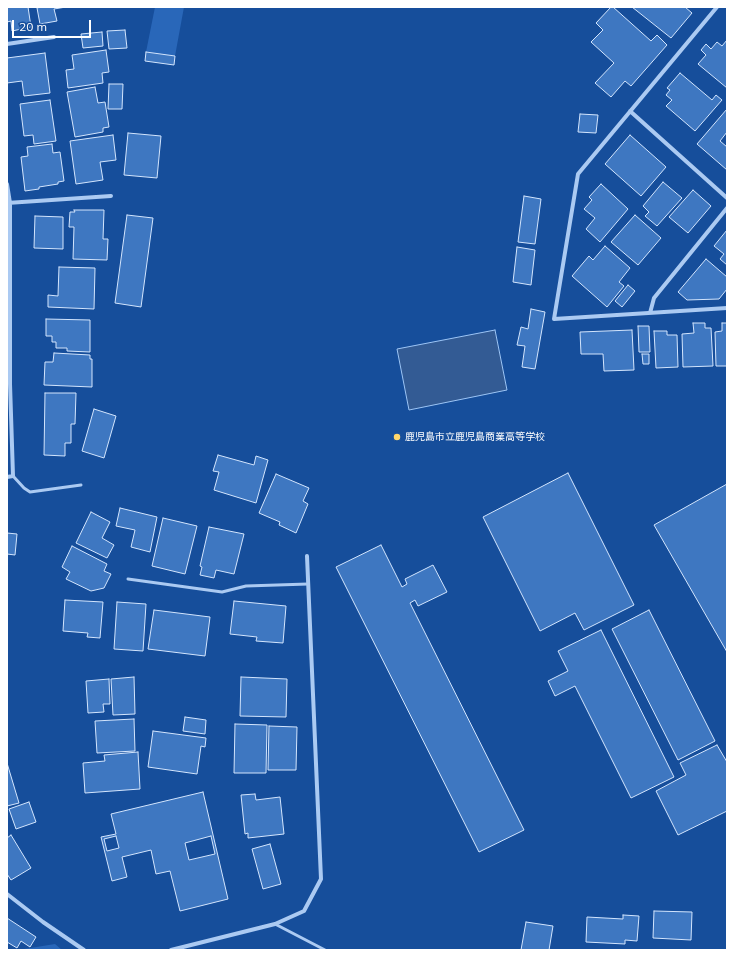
<!DOCTYPE html>
<html>
<head>
<meta charset="utf-8">
<style>
	body { margin:0 }
	#map { position:relative; width:734px; height:957px; overflow:hidden; background:#164e9b; font-family:Mulish,sans-serif }
	canvas { display:block }
	.frame { position:absolute; inset:0; border:8px solid #fff; pointer-events:none }
	.scale { position:absolute; left:12px; top:20px; width:79px; height:18px; box-sizing:border-box; border:2px solid #fff; border-top:0; padding-left:5px; font-size:12px; line-height:14px; white-space:nowrap; color:#fff; -webkit-text-stroke:3px #164e9b; paint-order:stroke }
</style>
</head>
<body>
<div id="map">
<canvas width="734" height="957"></canvas>
<div class="frame"></div>
<div class="scale">20 m</div>
</div>
<script>
const c = document.querySelector('canvas').getContext('2d');
c.lineJoin = 'round';
function fillPath(path, color) { c.fillStyle = color; c.fill(path, 'evenodd'); }
const poly = rows => new Path2D(rows.map(r => 'M' + r).join(''));
function trace(path, color, width, dash) { c.strokeStyle = color; c.lineWidth = width; c.lineCap = dash ? 'butt' : 'round'; c.setLineDash(dash || []); c.stroke(path); }
function label(font, color, halo, rows, align = 'center') {
  c.font = font + ' Mulish,"Noto Sans JP",sans-serif'; c.lineWidth = 3; c.setLineDash([]); c.textBaseline = 'middle'; c.strokeStyle = halo; c.fillStyle = color; for (const [text, x, y, turn = 0] of rows) {
    c.save(); c.translate(x, y); c.rotate((+turn || 0) * Math.PI / 180); c.textAlign = isNaN(turn) ? turn : align; if (halo) c.strokeText(text, 0, 0); c.fillText(text, 0, 0); c.restore();
  }
}
fillPath(poly([
	[155,7,184,7,175,56,146,52],
	[55,944,62,950,18,950]
]), '#2967b9');
const water = poly([
	[495,330,507,390,409,410,397,349,495,330]
]);
fillPath(water, '#335b94');
trace(water, '#9dc5f5', 1);
const building = poly([
	[7,7,28,7,31,27,12,31,11,21,7,22,7,7],
	[41,7,66,7,54,9,57,21,40,24,37,8,41,7],
	[611,7,613,7,651,41,657,35,667,45,631,86,625,81,611,97,595,83,614,63,591,42,603,30,596,23,611,7],
	[632,7,685,7,692,13,671,38,632,7],
	[125,30,127,48,109,49,107,31,125,30],
	[102,32,103,46,83,48,81,34,102,32],
	[727,40,727,88,698,64,706,55,701,50,706,44,711,49,717,42,722,46,727,40],
	[106,50,109,72,102,73,103,83,68,88,66,70,74,69,72,55,106,50],
	[146,52,175,56,174,65,145,61,146,52],
	[45,53,50,93,24,96,22,81,7,83,7,58,45,53],
	[680,73,712,100,716,95,722,100,695,131,666,106,672,100,666,95,670,90,667,88,680,73],
	[109,84,123,84,122,109,108,109,109,84],
	[95,87,98,103,105,102,109,127,103,128,103,132,75,137,67,92,95,87],
	[50,100,56,141,34,144,33,135,24,136,20,104,50,100],
	[727,109,727,132,720,141,727,147,727,170,697,144,727,109],
	[580,114,598,115,596,133,578,132,580,114],
	[128,133,161,136,157,178,124,175,128,133],
	[113,135,116,160,100,162,103,180,76,184,70,141,113,135],
	[630,135,666,167,641,196,605,164,630,135],
	[52,144,53,153,60,152,64,181,58,182,58,184,39,187,39,189,25,191,21,157,28,156,27,147,52,144],
	[663,182,682,198,657,226,645,216,649,212,643,206,663,182],
	[601,184,628,209,600,242,586,229,595,218,584,209,592,200,589,197,601,184],
	[693,190,711,206,688,233,669,217,693,190],
	[524,196,541,199,535,244,518,242,524,196],
	[74,210,104,210,103,239,108,239,107,260,73,259,74,227,69,227,70,212,75,212,74,210],
	[127,215,153,218,141,307,115,303,127,215],
	[635,215,661,238,638,265,611,242,635,215],
	[35,216,63,217,63,249,34,248,35,216],
	[727,230,727,265,720,259,724,254,714,246,727,230],
	[605,246,630,268,619,282,624,286,607,307,572,276,589,256,593,260,605,246],
	[517,247,535,250,531,285,513,282,517,247],
	[706,259,727,277,727,289,719,299,687,300,678,292,706,259],
	[59,267,95,268,94,309,48,307,48,295,58,296,59,267],
	[628,285,635,291,622,307,615,301,628,285],
	[531,309,545,312,535,369,522,367,525,346,517,345,521,327,528,329,531,309],
	[46,319,90,320,90,352,67,351,67,348,56,348,56,342,52,342,52,336,46,336,46,319],
	[693,323,705,323,705,328,711,328,713,366,683,367,682,334,694,333,693,323],
	[722,323,727,323,727,366,716,366,715,332,722,331,722,323],
	[638,326,649,326,650,352,639,352,638,326],
	[632,330,634,370,604,371,603,354,581,354,580,332,632,330],
	[654,331,667,331,667,335,677,335,678,367,656,368,654,331],
	[54,353,90,355,90,359,92,359,92,387,44,385,45,362,53,362,54,353],
	[642,354,649,354,649,364,643,364,642,354],
	[45,393,76,393,75,424,71,424,71,443,65,443,65,456,44,455,45,393],
	[94,409,116,416,104,458,82,451,94,409],
	[218,455,254,465,256,456,268,460,256,503,214,490,219,472,213,471,218,455],
	[568,473,634,605,584,630,575,613,540,631,483,517,568,473],
	[276,474,309,488,303,501,308,504,296,533,279,525,280,522,259,513,276,474],
	[727,484,727,652,654,525,727,484],
	[120,508,157,517,150,552,131,547,135,530,116,526,120,508],
	[91,512,110,522,102,538,114,545,107,558,76,543,91,512],
	[163,518,197,526,185,574,152,566,163,518],
	[209,527,244,534,234,574,216,570,214,578,200,575,202,567,200,566,209,527],
	[7,533,17,534,15,555,7,554,7,533],
	[381,545,402,587,407,584,405,579,433,565,447,592,418,606,415,600,410,603,524,830,479,852,336,567,381,545],
	[72,546,107,564,104,571,111,574,104,588,91,591,66,579,70,572,62,567,72,546],
	[65,600,103,602,100,638,87,637,88,633,63,631,65,600],
	[234,601,286,606,283,643,256,641,257,637,230,634,234,601],
	[117,602,146,604,143,651,114,649,117,602],
	[154,610,210,617,205,656,148,649,154,610],
	[649,610,715,741,678,760,612,629,649,610],
	[601,630,674,777,631,798,575,686,555,696,548,681,568,671,558,651,601,630],
	[134,677,135,714,113,715,111,679,134,677],
	[241,677,287,679,286,717,240,716,241,677],
	[109,679,110,704,103,704,104,712,88,713,86,681,109,679],
	[185,717,206,720,205,734,183,731,185,717],
	[134,719,135,751,97,753,95,721,134,719],
	[235,724,267,725,266,773,234,773,235,724],
	[269,726,297,727,296,770,268,770,269,726],
	[153,731,206,738,205,747,201,746,197,774,148,767,153,731],
	[717,745,727,762,727,811,678,835,656,791,686,775,680,763,717,745],
	[138,752,140,789,85,793,83,763,105,761,104,755,138,752],
	[7,763,19,803,7,806,7,763],
	[203,792,228,899,180,911,170,871,156,874,151,850,122,857,127,877,112,881,101,837,116,834,111,814,203,792],
	[116,836,119,848,107,851,104,839,116,836],
	[211,836,215,854,189,860,185,843,211,836],
	[255,794,256,800,280,797,284,834,248,838,248,833,245,834,241,795,255,794],
	[29,802,36,822,16,829,9,809,29,802],
	[11,835,31,868,11,880,7,874,7,838,11,835],
	[270,844,281,884,263,889,252,849,270,844],
	[654,911,692,912,691,940,653,938,654,911],
	[623,915,639,916,637,941,625,940,625,944,586,942,587,917,623,919,623,915],
	[7,918,36,937,30,947,21,941,17,948,7,942,7,918],
	[526,922,553,926,549,950,521,950,526,922]
]);
fillPath(building, '#3e77c1');
trace(building, '#d3e5fd', 1);
trace(poly([
	[13,476,24,488,30,492,81,485],
	[128,579,222,592,246,586,308,584],
	[275,924,325,950]
]), '#abcaf2', 3);
trace(poly([
	[717,7,578,174,554,319,727,308],
	[7,44,54,37],
	[630,111,727,198],
	[7,184,10,203,10,384,13,476,7,477],
	[7,203,111,196],
	[650,313,654,298,727,208],
	[7,894,43,922,84,950],
	[171,950,275,924,304,911,321,879,307,556]
]), '#abcaf2', 4);
for (const [x, y, r, color] of [
	[397,437,4,"#ffd76c"]
]) { const dot = new Path2D(); dot.arc(x, y, r, 0, 2 * Math.PI); c.fillStyle = color; c.fill(dot); trace(dot, '#164e9b', 1.5); }
label('10px', '#fff', '#164e9b', [
	["鹿児島市立鹿児島商業高等学校",405,437]
], 'left');
</script>
</body>
</html>
